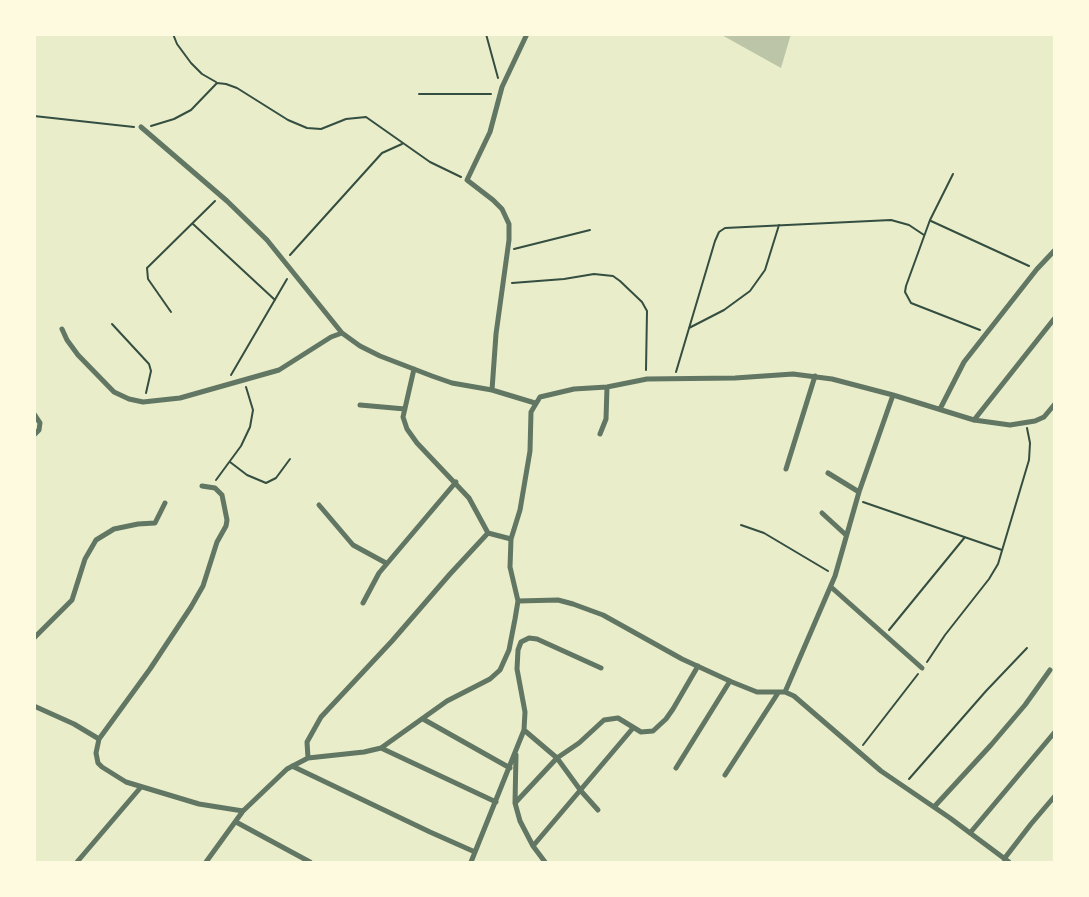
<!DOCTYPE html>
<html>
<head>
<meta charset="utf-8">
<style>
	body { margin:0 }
	#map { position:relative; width:1089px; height:897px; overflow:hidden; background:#e9edc9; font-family:"Varela Round",sans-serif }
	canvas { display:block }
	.frame { position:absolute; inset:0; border:36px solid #fefae0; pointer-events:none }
</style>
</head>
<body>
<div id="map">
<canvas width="1089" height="897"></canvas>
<div class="frame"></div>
</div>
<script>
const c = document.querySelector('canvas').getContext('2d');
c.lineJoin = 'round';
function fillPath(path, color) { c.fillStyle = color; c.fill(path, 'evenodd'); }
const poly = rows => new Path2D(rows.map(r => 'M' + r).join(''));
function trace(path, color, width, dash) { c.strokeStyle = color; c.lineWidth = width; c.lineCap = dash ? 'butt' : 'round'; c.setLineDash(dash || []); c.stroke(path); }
fillPath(poly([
	[720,34,791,34,781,68]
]), '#bcc5a7');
trace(poly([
	[173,34,177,44,191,63,202,74,216,82],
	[486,34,498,78],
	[419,94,491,94],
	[34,116,134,127],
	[151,126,174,119,191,110,217,83,226,84,237,88,288,120,307,128,321,129,346,119,366,117,430,162,461,177],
	[953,174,930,220,906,286,905,292,911,303,980,330],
	[931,221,1029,266],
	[193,224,275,300],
	[514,249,590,230],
	[290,255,382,153,402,144],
	[512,283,564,279,594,274,613,276,620,281,642,302,647,311,646,370],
	[171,312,148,279,147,268,215,201],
	[112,324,149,364,151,371,146,393],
	[689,328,724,310,750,291,765,270,779,225],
	[676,372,715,241,719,232,725,228,891,220,909,225,924,235],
	[231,375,287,279],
	[230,462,247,475,266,483,276,478,290,459],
	[216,480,241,446,250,427,253,410,246,387],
	[863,502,1002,550],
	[741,525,764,533,828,571],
	[889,630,965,537],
	[927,662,945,635,989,579,998,564,1029,460,1030,443,1027,428],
	[863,745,918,674],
	[909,779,986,691,1027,648]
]), '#344e41', 2);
trace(poly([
	[141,127,227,201,267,240,342,333],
	[62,329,67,340,78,355,114,392,129,399,143,402,180,398,279,370,331,337,342,333,360,346,380,356,432,376,452,383,492,390,535,403],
	[414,369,403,417,407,429,417,443,469,498,488,533,511,539],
	[492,390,496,334,509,240,509,224,502,209,493,200,467,180,490,132,502,87,527,34],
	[360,405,405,409],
	[940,409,964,362,1037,269,1054,251],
	[34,414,40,423,39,430,34,435],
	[974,420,1054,319],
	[600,434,606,419,607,387],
	[786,469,815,376],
	[828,473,859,492],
	[202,486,215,488,222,495,227,520,226,526,217,542,203,586,191,607,150,669,99,739,96,753,98,763,102,767,126,782,199,804,243,811],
	[319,505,353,545,386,563],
	[822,513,846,535],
	[831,587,922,668],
	[518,601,558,600,573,604,603,615,682,659,732,682,757,692,785,692,794,696,881,771,950,818,1009,862],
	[363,603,379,573,456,482],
	[34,638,72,600,85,559,96,540,114,529,138,524,155,523,165,503],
	[785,692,835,576,859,492,893,395],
	[34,706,74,724,99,739],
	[423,719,510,768],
	[524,730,557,758,581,791,598,810],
	[381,748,496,802],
	[516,755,515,803,520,821,533,846,545,862],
	[308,758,307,742,321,717,392,641,450,574,488,533],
	[292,766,430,832,475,852],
	[676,768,730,681],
	[725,775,778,693],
	[515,803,557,758,579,743,604,720,618,718,641,732,653,731,666,719,673,709,698,666],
	[934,807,991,745,1025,705,1050,670],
	[236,822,310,862],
	[970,833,1054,733],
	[533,846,633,728],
	[1004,859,1031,824,1054,797],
	[77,862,141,787],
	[206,862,243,811,287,769,308,758,364,752,381,748,447,701,490,679,500,670,509,650,515,619,518,601,510,567,511,539,520,510,530,451,531,412,540,397,574,389,607,387,647,379,735,378,793,374,832,379,893,395,974,420,1010,425,1035,421,1044,417,1054,405],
	[471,862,524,730,525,712,517,669,518,650,521,642,529,638,537,639,601,668]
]), '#617663', 5);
</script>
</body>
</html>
